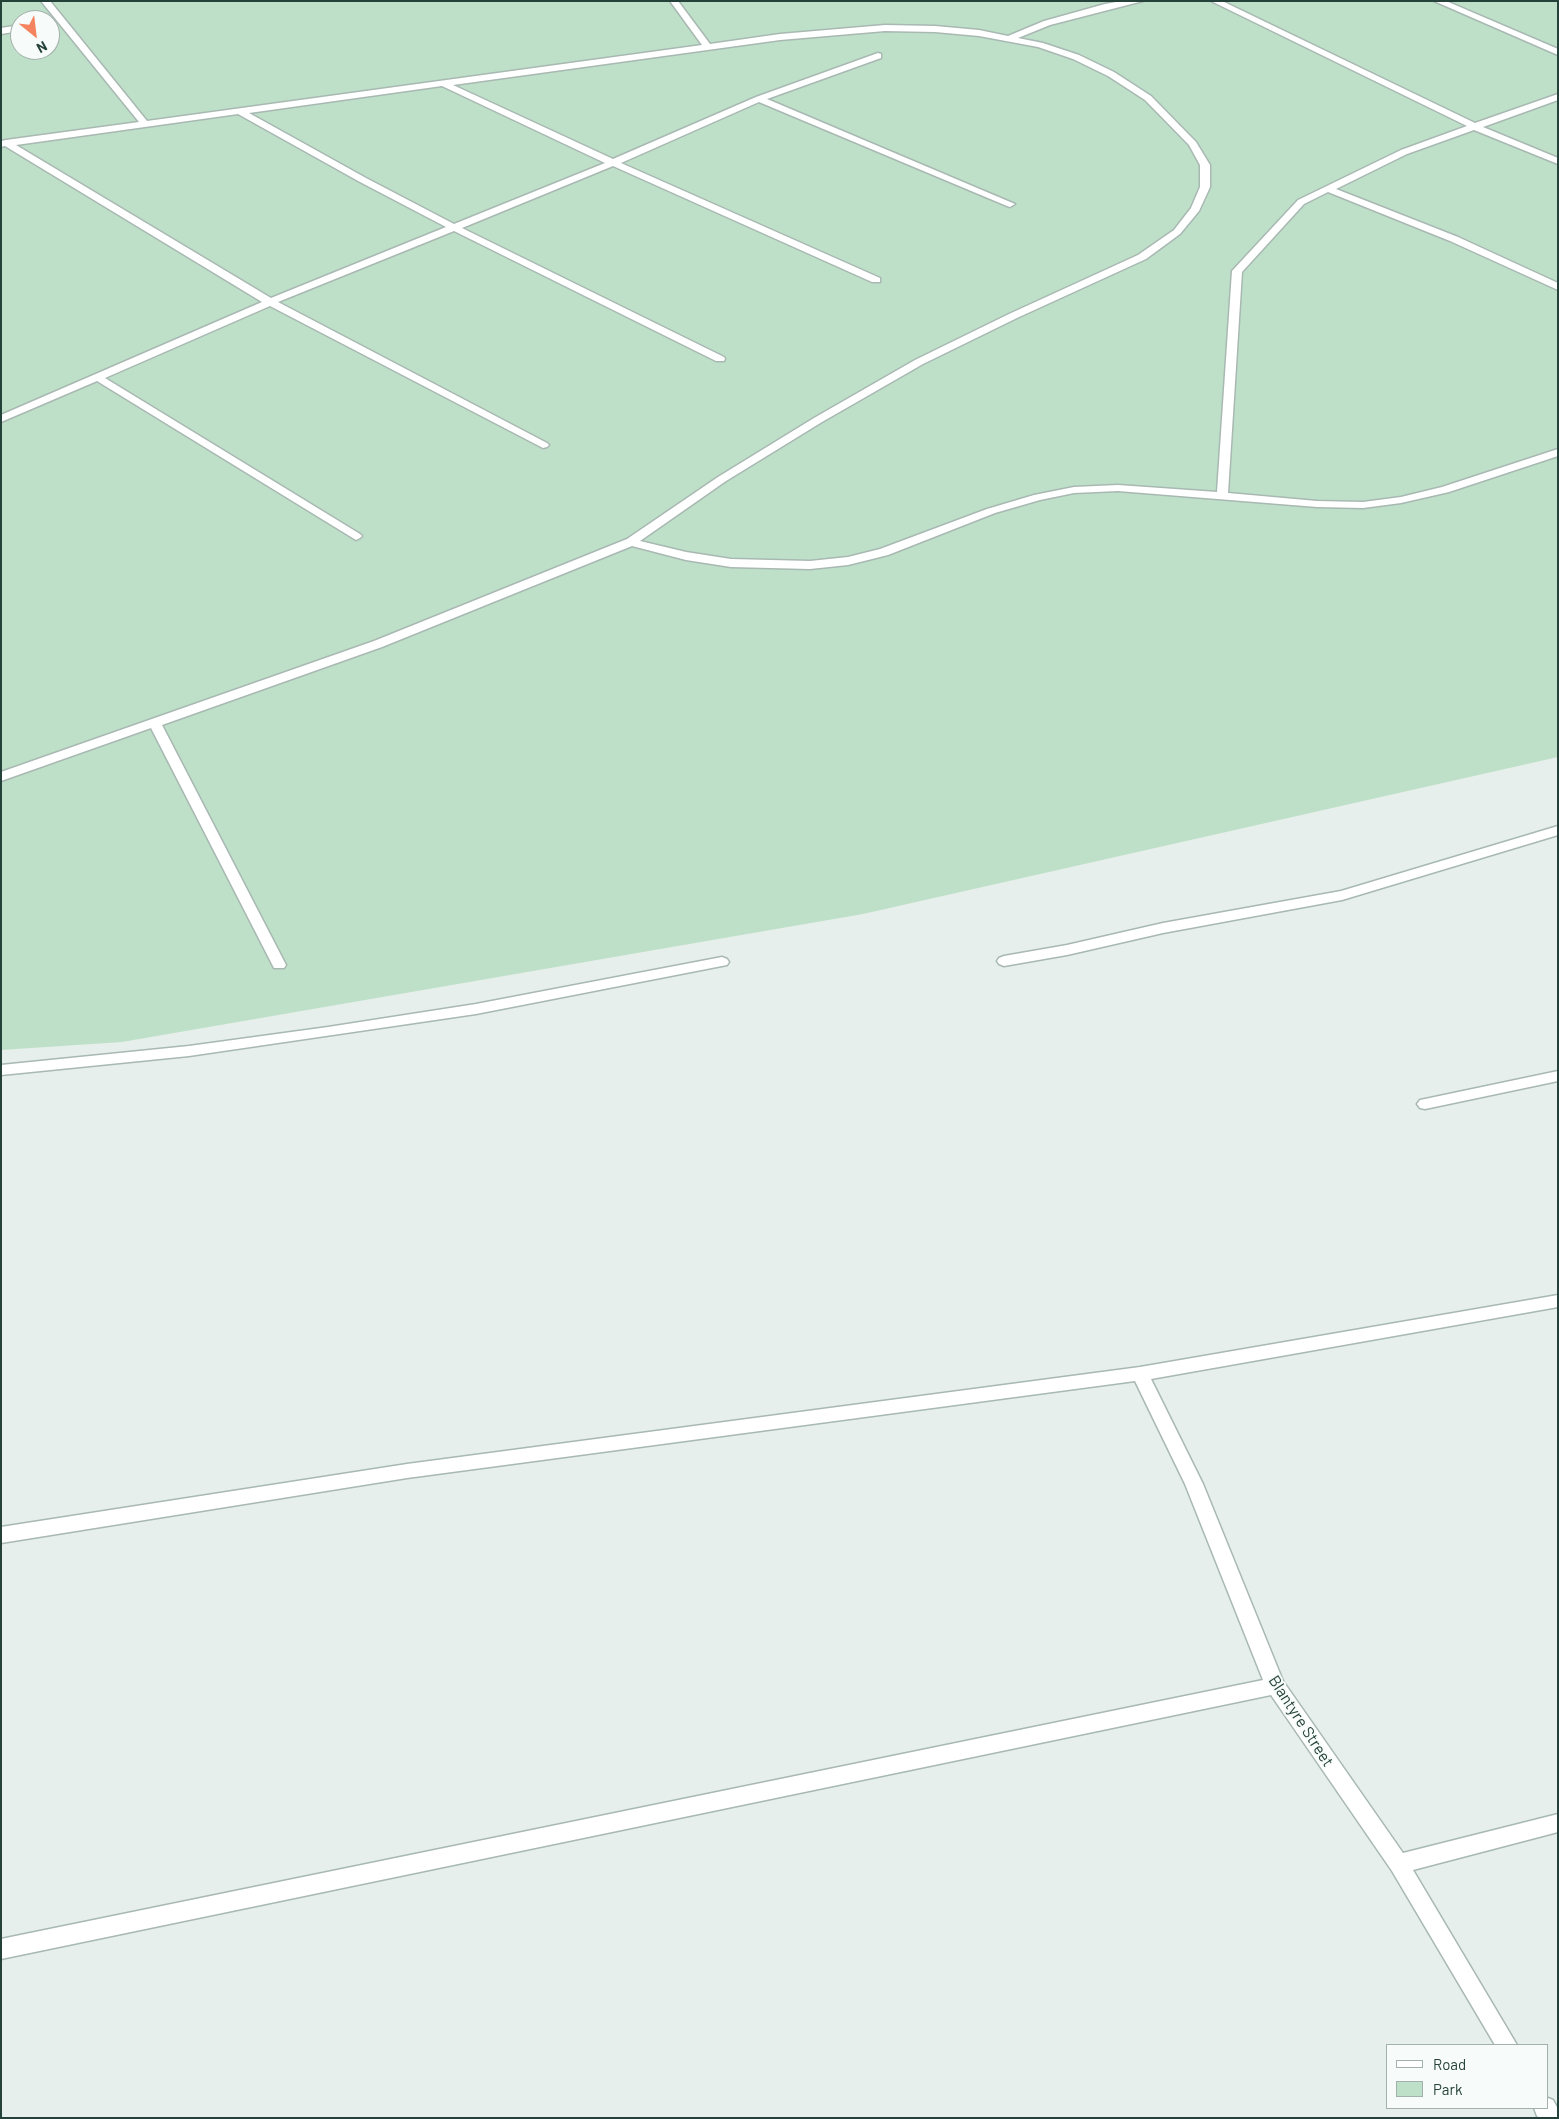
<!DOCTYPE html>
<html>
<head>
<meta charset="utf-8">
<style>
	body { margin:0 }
	#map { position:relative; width:1559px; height:2119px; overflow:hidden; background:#e6efeb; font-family:Barlow,sans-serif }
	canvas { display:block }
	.frame { position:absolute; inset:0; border:2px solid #24423a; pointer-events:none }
	.legend { position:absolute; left:1386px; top:2044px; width:162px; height:65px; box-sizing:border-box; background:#f7fbf9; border:1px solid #a3b1ad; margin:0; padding:6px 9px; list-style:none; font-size:15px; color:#24423a }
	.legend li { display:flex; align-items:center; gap:10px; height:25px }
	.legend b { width:25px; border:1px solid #a3b1ad }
	.north { position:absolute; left:10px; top:10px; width:50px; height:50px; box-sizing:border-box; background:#f7fbf9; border:1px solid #a3b1ad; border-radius:50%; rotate:151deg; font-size:14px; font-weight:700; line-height:20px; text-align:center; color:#24423a }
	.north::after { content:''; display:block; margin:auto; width:18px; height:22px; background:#f4845f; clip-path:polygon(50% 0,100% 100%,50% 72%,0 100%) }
</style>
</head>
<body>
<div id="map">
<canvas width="1559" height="2119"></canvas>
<div class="frame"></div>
<ul class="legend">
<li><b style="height:6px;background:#fff"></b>Road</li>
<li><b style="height:14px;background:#bfe0c8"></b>Park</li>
</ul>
<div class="north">N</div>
</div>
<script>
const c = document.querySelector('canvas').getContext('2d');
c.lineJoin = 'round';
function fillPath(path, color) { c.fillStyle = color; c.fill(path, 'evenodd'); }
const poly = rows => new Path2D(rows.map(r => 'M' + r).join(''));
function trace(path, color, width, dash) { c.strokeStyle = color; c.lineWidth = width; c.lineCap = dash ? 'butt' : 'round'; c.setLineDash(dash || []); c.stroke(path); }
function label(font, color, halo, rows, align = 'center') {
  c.font = font + ' Barlow,sans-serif'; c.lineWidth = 4; c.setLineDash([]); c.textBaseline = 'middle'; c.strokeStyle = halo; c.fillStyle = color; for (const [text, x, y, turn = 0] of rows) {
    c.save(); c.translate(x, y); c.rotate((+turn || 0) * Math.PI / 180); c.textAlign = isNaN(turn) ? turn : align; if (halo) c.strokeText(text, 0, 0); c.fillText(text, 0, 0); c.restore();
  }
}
fillPath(poly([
	[1,1,1558,1,1558,757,863,914,122,1042,1,1050],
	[20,20,50,20,50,50,20,50]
]), '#bfe0c8');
const lane = poly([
	[41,1,50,1,147,121,702,45,670,1,678,1,710,44,780,34,885,25,935,26,979,30,1008,36,1044,21,1105,4,1122,1,1143,1,1050,25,1018,38,1043,43,1079,55,1114,72,1151,96,1196,142,1210,165,1210,187,1199,211,1180,234,1146,259,1017,318,923,364,822,422,726,481,640,541,686,552,731,559,810,561,848,557,880,549,987,509,1034,495,1074,487,1118,485,1217,492,1232,271,1298,200,1401,150,1467,126,1211,1,1222,1,1475,123,1558,94,1558,100,1483,127,1558,158,1558,164,1474,130,1407,154,1336,189,1458,237,1558,283,1558,290,1450,241,1328,192,1304,204,1242,272,1228,493,1317,501,1363,502,1401,497,1442,487,1558,449,1558,456,1449,492,1401,503,1363,508,1317,507,1118,491,1074,493,1040,500,995,513,888,555,848,565,810,569,731,567,686,560,632,546,382,647,162,725,286,965,284,968,274,968,151,728,1,781,1,772,374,641,627,539,718,477,814,418,915,360,1009,314,1138,255,1174,230,1191,208,1200,187,1200,165,1189,145,1145,100,1108,76,1073,59,1038,47,979,36,935,32,885,31,780,40,453,85,613,159,756,97,878,53,881,54,881,58,767,99,1015,204,1010,207,1007,206,759,102,621,163,880,278,880,282,872,282,613,166,462,228,724,357,725,359,724,361,716,361,454,231,278,302,547,443,549,445,547,447,543,448,270,306,105,378,360,534,362,536,360,538,356,540,97,381,1,422,1,415,262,302,5,146,1,147,1,141,6,140,139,122,41,1],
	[442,86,605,163,454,224,366,178,249,113,442,86],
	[238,114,360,182,446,227,271,298,16,145,238,114],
	[1434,1,1446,1,1558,49,1558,55,1434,1],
	[20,25,20,31,1,34,1,28,20,25]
]);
const street = poly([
	[1558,826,1558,835,1342,900,1163,933,1067,955,1004,966,999,964,997,961,999,958,1004,956,1067,945,1163,923,1341,891,1558,826],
	[722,957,727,959,729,962,727,965,476,1014,189,1056,1,1075,1,1065,189,1046,328,1027,476,1004,722,957],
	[1558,1071,1558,1081,1425,1109,1420,1108,1417,1104,1420,1100,1425,1099,1558,1071],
	[1558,1295,1558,1307,1151,1379,1203,1484,1283,1681,1403,1853,1558,1814,1558,1832,1413,1870,1517,2045,1495,2045,1392,1871,1271,1695,1,1959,1,1939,1263,1680,1185,1484,1135,1381,407,1478,1,1543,1,1527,407,1464,1140,1367,1558,1295],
	[1548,2098,1553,2100,1558,2109,1558,2118,1539,2118,1537,2116,1534,2108,1548,2108,1548,2098]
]);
trace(lane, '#a8b8b2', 3);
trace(street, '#a8b8b2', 3);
fillPath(lane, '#fff');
fillPath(street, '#fff');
label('16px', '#24423a', '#f7fbf9', [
	["Blantyre Street",1301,1721,57]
]);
</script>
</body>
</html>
